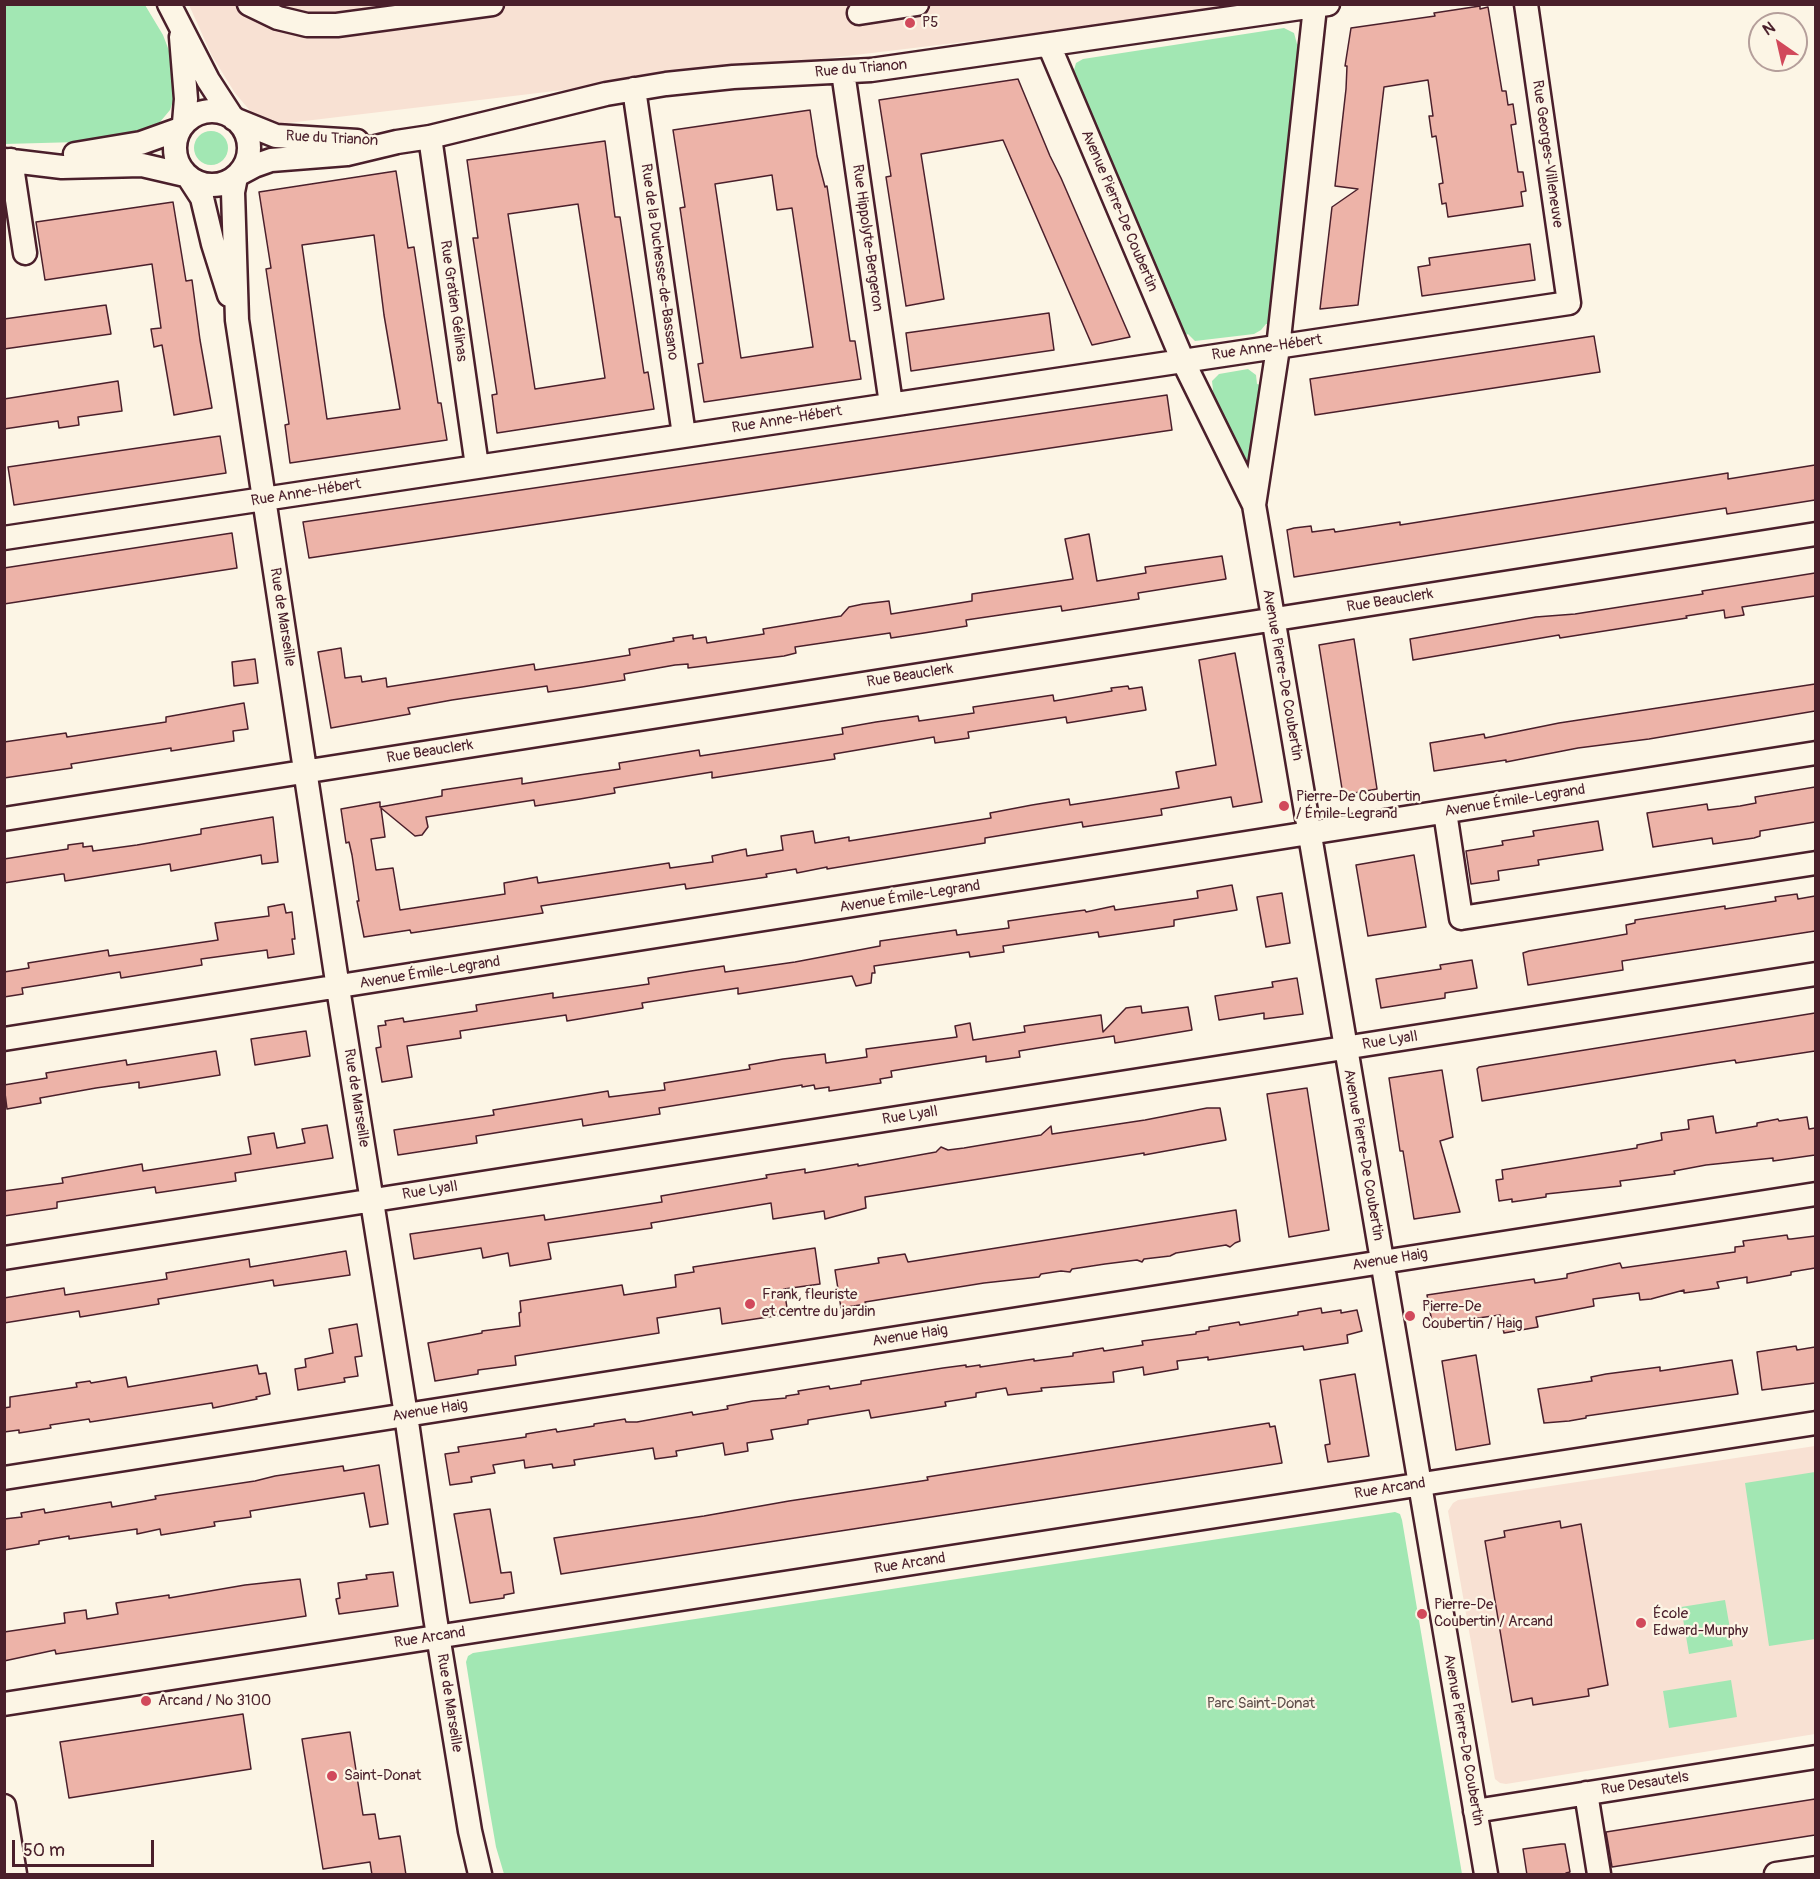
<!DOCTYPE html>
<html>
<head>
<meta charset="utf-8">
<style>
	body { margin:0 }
	#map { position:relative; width:1820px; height:1879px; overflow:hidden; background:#fcf5e5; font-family:Pangolin,sans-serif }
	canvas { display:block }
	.frame { position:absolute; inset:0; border:6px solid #4a1f2b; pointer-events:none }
	.north { position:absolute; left:1748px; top:12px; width:60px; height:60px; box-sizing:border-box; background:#fcf5e5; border:2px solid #b59f9b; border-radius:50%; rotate:326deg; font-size:16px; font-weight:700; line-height:24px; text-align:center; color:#4a1f2b }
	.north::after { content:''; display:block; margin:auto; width:21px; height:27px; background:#d1495b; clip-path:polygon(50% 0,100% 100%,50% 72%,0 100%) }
	.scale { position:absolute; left:12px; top:1840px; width:142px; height:27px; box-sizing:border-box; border:3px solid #4a1f2b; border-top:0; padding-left:8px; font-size:18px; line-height:21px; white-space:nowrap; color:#4a1f2b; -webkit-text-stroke:4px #fcf5e5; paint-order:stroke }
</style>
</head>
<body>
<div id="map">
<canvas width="1820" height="1879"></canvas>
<div class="frame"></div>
<div class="north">N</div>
<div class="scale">50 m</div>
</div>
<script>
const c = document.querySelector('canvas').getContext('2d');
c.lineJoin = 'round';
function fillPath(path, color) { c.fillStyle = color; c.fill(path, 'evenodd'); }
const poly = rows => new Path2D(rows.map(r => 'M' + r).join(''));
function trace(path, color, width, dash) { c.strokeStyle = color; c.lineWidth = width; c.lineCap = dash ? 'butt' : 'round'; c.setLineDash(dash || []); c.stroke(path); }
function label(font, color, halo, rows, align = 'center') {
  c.font = font + ' Pangolin,sans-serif'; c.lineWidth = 4.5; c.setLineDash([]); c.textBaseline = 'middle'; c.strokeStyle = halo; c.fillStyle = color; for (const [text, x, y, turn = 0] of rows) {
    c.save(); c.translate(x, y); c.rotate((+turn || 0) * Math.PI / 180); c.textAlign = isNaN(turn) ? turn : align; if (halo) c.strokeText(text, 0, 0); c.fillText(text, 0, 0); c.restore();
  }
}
fillPath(poly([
	[189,5,1272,5,263,126,235,93,212,56],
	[1815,1446,1815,1734,1506,1784,1500,1783,1495,1779,1448,1511,1453,1503,1458,1500]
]), '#f8e1d3');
fillPath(poly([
	[4,5,145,5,163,35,171,56,174,77,174,98,170,110,160,122,147,129,129,133,78,142,5,144],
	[1284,28,1294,33,1297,44,1301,45,1269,324,1266,324,1261,330,1254,334,1195,341,1188,334,1184,336,1071,77,1075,75,1074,70,1076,63,1083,59],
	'194 148a17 17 0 1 1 34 0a17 17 0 1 1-34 0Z',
	[1248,369,1256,375,1257,384,1261,385,1251,477,1209,392,1213,390,1212,381,1219,374],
	[1815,1472,1815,1639,1769,1646,1745,1483],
	[1395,1512,1400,1514,1402,1520,1462,1874,504,1874,496,1847,488,1801,466,1662,468,1656,473,1653],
	[1725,1600,1733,1646,1689,1654,1681,1607],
	[1731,1680,1737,1717,1669,1728,1663,1691]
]), '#a2e7b3');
const building = poly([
	[1480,6,1480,9,1488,7,1502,91,1506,91,1508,105,1513,104,1516,124,1511,125,1518,172,1523,172,1526,191,1521,192,1523,206,1448,217,1446,203,1442,204,1439,184,1443,183,1436,136,1432,137,1429,116,1433,116,1428,80,1384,87,1358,305,1320,309,1332,207,1358,189,1335,186,1346,89,1347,66,1345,66,1351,28,1435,16,1434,13,1480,6],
	[1018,79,1050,156,1061,178,1130,337,1092,345,1003,140,921,154,944,299,906,306,886,177,891,176,879,100,1018,79],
	[810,110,817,156,825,187,827,186,850,341,855,341,861,379,704,402,698,364,703,363,680,208,685,207,673,130,810,110],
	[772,175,777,210,792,208,813,347,741,358,715,184,772,175],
	[605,141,615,217,620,217,644,373,648,372,654,409,497,433,492,395,497,394,473,238,478,238,467,160,605,141],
	[578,204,605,378,535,389,508,214,578,204],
	[396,171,408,248,414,247,438,403,441,403,447,440,290,463,285,425,289,424,266,269,271,268,259,192,396,171],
	[374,235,384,315,400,409,327,419,302,245,374,235],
	[173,202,186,281,192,280,200,340,212,408,174,415,162,345,154,347,151,329,161,328,152,264,45,280,36,222,173,202],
	[1530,244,1535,280,1422,296,1418,267,1430,265,1429,258,1530,244],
	[106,305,111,334,4,349,4,319,106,305],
	[1049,313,1054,350,911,371,906,333,1049,313],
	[1594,336,1600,372,1315,415,1310,379,1594,336],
	[118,381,122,411,78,417,79,425,59,428,58,421,4,429,4,399,118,381],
	[1167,395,1172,430,309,558,303,522,1167,395],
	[220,436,226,473,14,505,8,467,220,436],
	[1815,465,1815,500,1727,514,1726,508,1294,577,1287,530,1294,528,1311,526,1312,532,1334,529,1335,532,1400,522,1400,525,1728,473,1728,479,1815,465],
	[232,533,237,568,4,604,4,568,232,533],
	[1089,534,1097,581,1146,573,1145,567,1222,556,1226,579,1138,593,1139,599,1062,611,1061,606,966,620,967,626,924,633,891,638,890,633,795,647,796,653,784,656,688,668,688,664,675,665,624,674,625,680,582,687,548,692,547,686,452,700,408,708,410,714,331,728,318,652,341,648,345,678,361,676,362,682,386,678,387,687,534,664,535,670,587,662,630,655,629,649,674,641,673,638,693,635,693,639,706,637,707,643,764,634,763,629,841,616,849,607,863,604,889,601,891,614,972,601,972,594,1073,579,1065,539,1089,534],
	[1815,573,1815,596,1742,607,1744,615,1725,618,1724,610,1686,616,1687,618,1560,638,1559,635,1413,660,1410,639,1536,617,1575,614,1703,594,1702,591,1815,573],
	[1354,639,1377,789,1343,795,1319,645,1354,639],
	[1235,653,1262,802,1233,807,1231,797,1161,809,1162,815,1083,827,1082,822,985,838,985,843,827,869,827,867,797,873,796,869,766,874,767,877,686,889,685,884,541,906,543,913,411,933,410,930,364,937,357,901,359,901,352,855,349,842,346,843,341,809,380,802,380,807,442,796,442,790,522,778,522,784,579,775,620,769,619,763,656,757,699,750,700,756,843,734,842,728,876,722,918,716,919,721,974,713,973,707,1053,695,1054,701,1112,691,1111,688,1128,686,1129,689,1142,687,1146,710,1067,723,1066,717,968,732,969,738,935,743,934,737,834,754,835,759,712,778,712,772,614,788,615,793,580,799,535,806,534,800,426,817,428,827,422,835,415,836,381,808,385,837,371,839,376,870,393,868,400,910,505,894,504,883,537,877,538,883,669,863,670,868,713,862,712,856,746,849,747,856,783,850,781,836,813,831,815,843,849,837,849,841,991,818,990,813,1032,805,1069,799,1070,805,1179,788,1176,772,1216,765,1199,660,1235,653],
	[255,659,258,683,234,686,232,662,255,659],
	[1815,684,1815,711,1649,739,1578,748,1506,762,1506,760,1434,771,1430,743,1484,734,1485,738,1559,723,1815,684],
	[244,703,248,729,233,731,234,741,171,751,171,748,71,764,72,768,4,778,4,742,66,733,67,737,166,722,166,717,244,703],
	[1815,787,1815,822,1760,831,1760,836,1754,838,1713,844,1712,838,1653,847,1647,813,1707,804,1708,810,1740,806,1756,803,1755,797,1815,787],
	[273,817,278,862,262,864,261,855,171,871,170,864,65,881,64,874,62,874,4,883,4,859,68,849,68,845,83,843,83,847,92,846,93,851,137,845,201,834,201,829,273,817],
	[1598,821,1603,850,1538,860,1539,865,1498,871,1499,880,1471,884,1466,851,1503,845,1502,841,1534,836,1533,831,1598,821],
	[1414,855,1426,927,1368,936,1356,865,1414,855],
	[1232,885,1237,910,1174,920,1174,926,1099,937,1098,932,1003,946,1004,952,970,957,969,952,874,966,875,973,872,973,871,983,856,986,852,976,738,994,738,988,642,1003,643,1008,567,1021,566,1015,460,1031,461,1038,407,1046,412,1077,382,1082,376,1048,381,1047,378,1026,386,1025,385,1021,403,1018,404,1022,477,1011,476,1005,553,993,553,998,649,984,648,978,691,971,724,966,725,972,795,962,880,946,880,941,956,930,957,935,1009,928,1008,921,1042,916,1085,910,1086,912,1114,906,1115,910,1198,898,1197,891,1232,885],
	[1282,893,1290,943,1266,947,1257,897,1282,893],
	[1797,894,1798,899,1815,896,1815,931,1622,961,1623,970,1528,985,1523,953,1529,951,1627,934,1626,925,1635,923,1635,920,1725,906,1725,909,1776,901,1775,897,1797,894],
	[284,904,286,913,292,912,295,939,292,939,294,954,268,958,267,950,201,959,202,965,121,978,120,972,66,981,22,988,23,994,4,997,4,972,29,968,28,963,108,950,109,956,218,940,215,923,269,916,268,907,284,904],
	[1472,960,1477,988,1445,993,1445,998,1381,1008,1376,979,1441,969,1440,965,1472,960],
	[1297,978,1303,1014,1264,1019,1264,1013,1219,1020,1215,996,1273,987,1272,982,1297,978],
	[1141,1006,1142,1013,1188,1007,1192,1030,1115,1043,1114,1036,1062,1044,1019,1051,1020,1057,986,1062,986,1056,891,1071,892,1077,880,1079,881,1083,829,1091,829,1087,815,1089,814,1085,802,1087,802,1085,659,1108,660,1114,583,1126,582,1119,476,1136,477,1143,398,1155,394,1130,494,1115,493,1110,608,1091,609,1097,665,1090,664,1083,750,1069,749,1065,783,1059,825,1054,826,1063,867,1057,866,1049,957,1037,955,1026,970,1023,973,1040,1025,1032,1024,1026,1101,1015,1103,1032,1126,1008,1141,1006],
	[1815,1013,1815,1051,1736,1063,1735,1060,1709,1064,1482,1101,1477,1069,1479,1067,1815,1013],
	[306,1031,310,1056,255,1065,251,1039,306,1031],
	[216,1051,220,1075,139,1088,139,1082,96,1088,40,1098,41,1103,7,1109,4,1085,47,1078,46,1073,126,1060,127,1065,216,1051],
	[1442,1070,1453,1137,1440,1141,1460,1212,1414,1219,1403,1151,1400,1151,1389,1078,1442,1070],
	[1307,1088,1329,1230,1289,1237,1267,1094,1307,1088],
	[1207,1108,1220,1108,1226,1140,1144,1155,1144,1153,865,1197,866,1208,825,1219,824,1211,773,1219,771,1203,651,1223,652,1228,548,1243,551,1259,510,1266,508,1253,483,1258,481,1248,414,1259,410,1234,544,1215,545,1220,662,1202,661,1196,767,1178,766,1175,805,1169,805,1173,858,1164,858,1166,936,1152,941,1147,948,1150,964,1148,1041,1135,1051,1126,1052,1134,1145,1120,1207,1108],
	[1713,1116,1716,1133,1757,1126,1757,1123,1778,1119,1779,1121,1807,1117,1809,1129,1815,1128,1815,1155,1773,1161,1773,1158,1706,1165,1674,1171,1675,1174,1620,1181,1621,1186,1546,1194,1546,1197,1512,1202,1512,1199,1499,1201,1496,1180,1503,1179,1502,1170,1637,1148,1637,1145,1662,1140,1661,1133,1689,1129,1688,1120,1713,1116],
	[327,1125,333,1158,235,1173,236,1181,156,1193,155,1187,57,1202,57,1208,4,1216,4,1191,63,1183,62,1178,142,1164,143,1171,251,1154,248,1137,274,1133,277,1148,305,1143,302,1129,327,1125],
	[1236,1210,1240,1241,1235,1243,1230,1247,1226,1245,1176,1253,1170,1256,1144,1259,1142,1262,1137,1260,1105,1264,1072,1269,1070,1272,1061,1271,1041,1274,1039,1277,984,1283,865,1302,866,1304,841,1308,835,1270,879,1263,878,1258,905,1254,908,1262,1236,1210],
	[1787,1235,1788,1239,1791,1239,1815,1236,1815,1268,1791,1272,1791,1275,1747,1283,1747,1277,1717,1282,1719,1288,1684,1293,1684,1290,1651,1299,1640,1300,1639,1293,1593,1299,1594,1306,1536,1317,1538,1327,1504,1333,1500,1315,1456,1321,1456,1327,1440,1329,1439,1321,1432,1322,1427,1295,1534,1279,1535,1283,1567,1278,1567,1274,1620,1263,1622,1268,1735,1252,1735,1247,1744,1246,1743,1241,1787,1235],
	[815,1248,820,1284,784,1289,788,1314,722,1324,720,1308,657,1318,659,1333,515,1356,516,1365,478,1370,478,1374,435,1381,428,1343,482,1333,482,1331,520,1326,519,1313,521,1312,520,1301,622,1285,624,1295,676,1287,675,1275,694,1272,693,1267,815,1248],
	[346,1251,350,1275,274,1286,273,1280,158,1299,159,1304,80,1317,79,1311,4,1323,4,1298,64,1288,65,1295,167,1279,166,1273,202,1267,249,1259,250,1267,346,1251],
	[1321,1308,1322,1313,1341,1310,1341,1313,1357,1310,1362,1331,1347,1335,1348,1343,1304,1350,1303,1346,1208,1360,1208,1357,1177,1361,1178,1369,1144,1375,1143,1367,1113,1372,1114,1382,1041,1388,1042,1391,1008,1395,1006,1388,976,1393,976,1397,945,1402,946,1406,871,1418,869,1410,808,1420,808,1424,771,1430,773,1439,747,1443,748,1451,725,1455,723,1443,676,1451,677,1456,655,1459,653,1448,574,1460,575,1465,553,1468,552,1464,525,1468,524,1460,493,1465,495,1473,471,1477,472,1482,450,1485,445,1454,459,1452,458,1447,526,1437,526,1434,556,1429,557,1432,594,1426,594,1424,625,1419,626,1422,637,1422,692,1412,693,1415,728,1409,727,1406,753,1401,786,1398,786,1396,799,1394,798,1391,829,1386,830,1389,861,1384,861,1381,943,1368,966,1365,966,1367,980,1365,980,1367,1034,1359,1034,1361,1073,1356,1073,1353,1103,1348,1104,1351,1143,1345,1142,1341,1196,1334,1196,1332,1209,1330,1209,1327,1239,1322,1240,1325,1298,1315,1298,1312,1321,1308],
	[357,1324,362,1356,355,1357,358,1376,344,1378,345,1382,298,1390,295,1369,306,1367,305,1359,333,1353,329,1329,357,1324],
	[1796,1346,1797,1350,1815,1347,1815,1383,1762,1390,1757,1352,1796,1346],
	[1476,1355,1490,1444,1456,1450,1442,1361,1476,1355],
	[1732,1360,1738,1394,1586,1416,1586,1418,1569,1421,1544,1423,1538,1389,1592,1381,1591,1377,1606,1374,1660,1367,1660,1371,1732,1360],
	[257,1365,259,1374,266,1373,270,1394,256,1397,257,1399,213,1408,212,1403,90,1422,89,1419,50,1425,51,1428,19,1433,19,1430,4,1432,4,1408,10,1407,10,1397,77,1387,76,1383,90,1381,91,1383,126,1377,128,1387,257,1365],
	[1355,1374,1369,1456,1328,1462,1325,1445,1330,1444,1320,1380,1355,1374],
	[1269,1423,1270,1427,1275,1426,1282,1463,561,1574,554,1538,704,1516,789,1501,928,1480,927,1477,1269,1423],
	[379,1465,388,1524,370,1527,364,1493,250,1511,251,1517,214,1522,215,1526,161,1535,160,1529,137,1534,137,1529,69,1539,69,1536,39,1541,39,1544,4,1550,4,1519,22,1517,21,1513,44,1509,45,1513,111,1502,112,1507,156,1499,155,1496,255,1481,275,1476,343,1466,344,1471,379,1465],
	[490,1509,501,1573,511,1572,514,1593,504,1595,504,1598,470,1603,454,1514,490,1509],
	[1560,1521,1561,1528,1581,1524,1608,1685,1588,1689,1589,1696,1533,1705,1532,1698,1512,1702,1485,1541,1505,1537,1504,1531,1560,1521],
	[393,1572,398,1606,339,1614,336,1599,340,1598,338,1583,367,1579,366,1575,393,1572],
	[300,1579,306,1616,56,1654,55,1650,4,1661,4,1632,65,1623,64,1613,86,1610,87,1619,118,1614,116,1603,169,1595,169,1598,245,1585,300,1579],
	[243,1714,251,1769,69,1798,60,1742,243,1714],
	[350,1732,363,1815,375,1814,379,1839,400,1836,406,1875,372,1875,370,1862,323,1869,302,1739,350,1732],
	[1815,1799,1815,1835,1612,1867,1606,1832,1815,1799],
	[1561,1844,1565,1844,1570,1872,1566,1873,1566,1875,1527,1875,1523,1849,1561,1844]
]);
fillPath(building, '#edb3a8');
trace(building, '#4a1f2b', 1.5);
const minor = poly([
	[169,4,208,80,232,117],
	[249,4,278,18,307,25,337,25,492,4],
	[859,13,917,4],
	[181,37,186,99,184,123],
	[1049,45,1183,361,1254,505,1486,1874],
	[843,72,891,404],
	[634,89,684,435],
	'175 148a37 37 0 1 1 74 0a37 37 0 1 1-74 0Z',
	[234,119,276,136,357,141],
	[430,137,477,466],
	[75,154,141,143,180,129],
	[4,160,62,167,142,165,185,175],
	[11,160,25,253],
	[239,174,254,166,271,160,347,154,397,142,430,137,606,94,666,84,733,77,871,70,1328,4],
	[236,177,233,192,237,320,338,988,406,1415,435,1617,470,1831,480,1874],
	[189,178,202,198,213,244,229,295],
	[1254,505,1278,348,1315,7],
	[4,538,1569,303,1526,4],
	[1445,812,1461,918,1816,863],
	[4,819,1816,534],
	[4,1039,1816,753],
	[4,1258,1816,974],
	[4,1478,1816,1194],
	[4,1704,1816,1423],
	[1586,1793,1599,1874],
	[4,1806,15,1874],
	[1475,1811,1816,1757],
	[1776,1874,1816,1868]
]);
trace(minor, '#4a1f2b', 27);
trace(minor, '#fcf5e5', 22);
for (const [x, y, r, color] of [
	[910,23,6,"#d1495b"],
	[1284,806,6,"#d1495b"],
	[750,1304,6,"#d1495b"],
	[1410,1316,6,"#d1495b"],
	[1422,1614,6,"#d1495b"],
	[1641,1623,6,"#d1495b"],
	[146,1701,6,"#d1495b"],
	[332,1776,6,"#d1495b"]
]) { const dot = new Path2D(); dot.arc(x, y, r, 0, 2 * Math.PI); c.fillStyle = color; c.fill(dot); trace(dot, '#fcf5e5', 2); }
label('15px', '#4a1f2b', '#fcf5e5', [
	["P5",922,23],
	["Pierre-De Coubertin",1296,797],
	["/ Émile-Legrand",1296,814],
	["Frank, fleuriste",762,1295],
	["et centre du jardin",762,1312],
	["Pierre-De",1422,1307],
	["Coubertin / Haig",1422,1324],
	["Pierre-De",1434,1605],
	["Coubertin / Arcand",1434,1622],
	["École",1653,1614],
	["Edward-Murphy",1653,1631],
	["Arcand / No 3100",158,1701],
	["Saint-Donat",344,1776]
], 'left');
label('15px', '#4a1f2b', '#fcf5e5', [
	["Rue du Trianon",861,69,-5],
	["Rue du Trianon",332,139,3],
	["Rue Georges-Villeneuve",1547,154,82],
	["Avenue Pierre-De Coubertin",1119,211,67],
	["Rue Hippolyte-Bergeron",867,238,82],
	["Rue de la Duchesse-de-Bassano",659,262,82],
	["Rue Gratien Gélinas",453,301,82],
	["Rue Anne-Hébert",1267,348,-8],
	["Rue Anne-Hébert",787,420,-9],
	["Rue Anne-Hébert",306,493,-9],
	["Rue Beauclerk",1390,601,-9],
	["Rue de Marseille",282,617,81],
	["Avenue Pierre-De Coubertin",1282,675,80],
	["Rue Beauclerk",910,676,-9],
	["Rue Beauclerk",430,752,-9],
	["Avenue Émile-Legrand",1515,801,-9],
	["Avenue Émile-Legrand",910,897,-9],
	["Avenue Émile-Legrand",430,973,-9],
	["Rue Lyall",1390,1041,-9],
	["Rue de Marseille",356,1098,81],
	["Rue Lyall",910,1116,-9],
	["Avenue Pierre-De Coubertin",1363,1155,80],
	["Rue Lyall",430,1191,-9],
	["Avenue Haig",1390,1260,-9],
	["Avenue Haig",910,1336,-9],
	["Avenue Haig",430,1411,-9],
	["Rue Arcand",1390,1489,-9],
	["Rue Arcand",910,1564,-9],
	["Rue Arcand",430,1638,-9],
	["Rue de Marseille",449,1703,81],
	["Avenue Pierre-De Coubertin",1463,1740,80],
	["Rue Desautels",1645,1784,-9]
]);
label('15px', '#60514d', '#fcf5e5', [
	["Parc Saint-Donat",1261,1704]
]);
</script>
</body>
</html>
